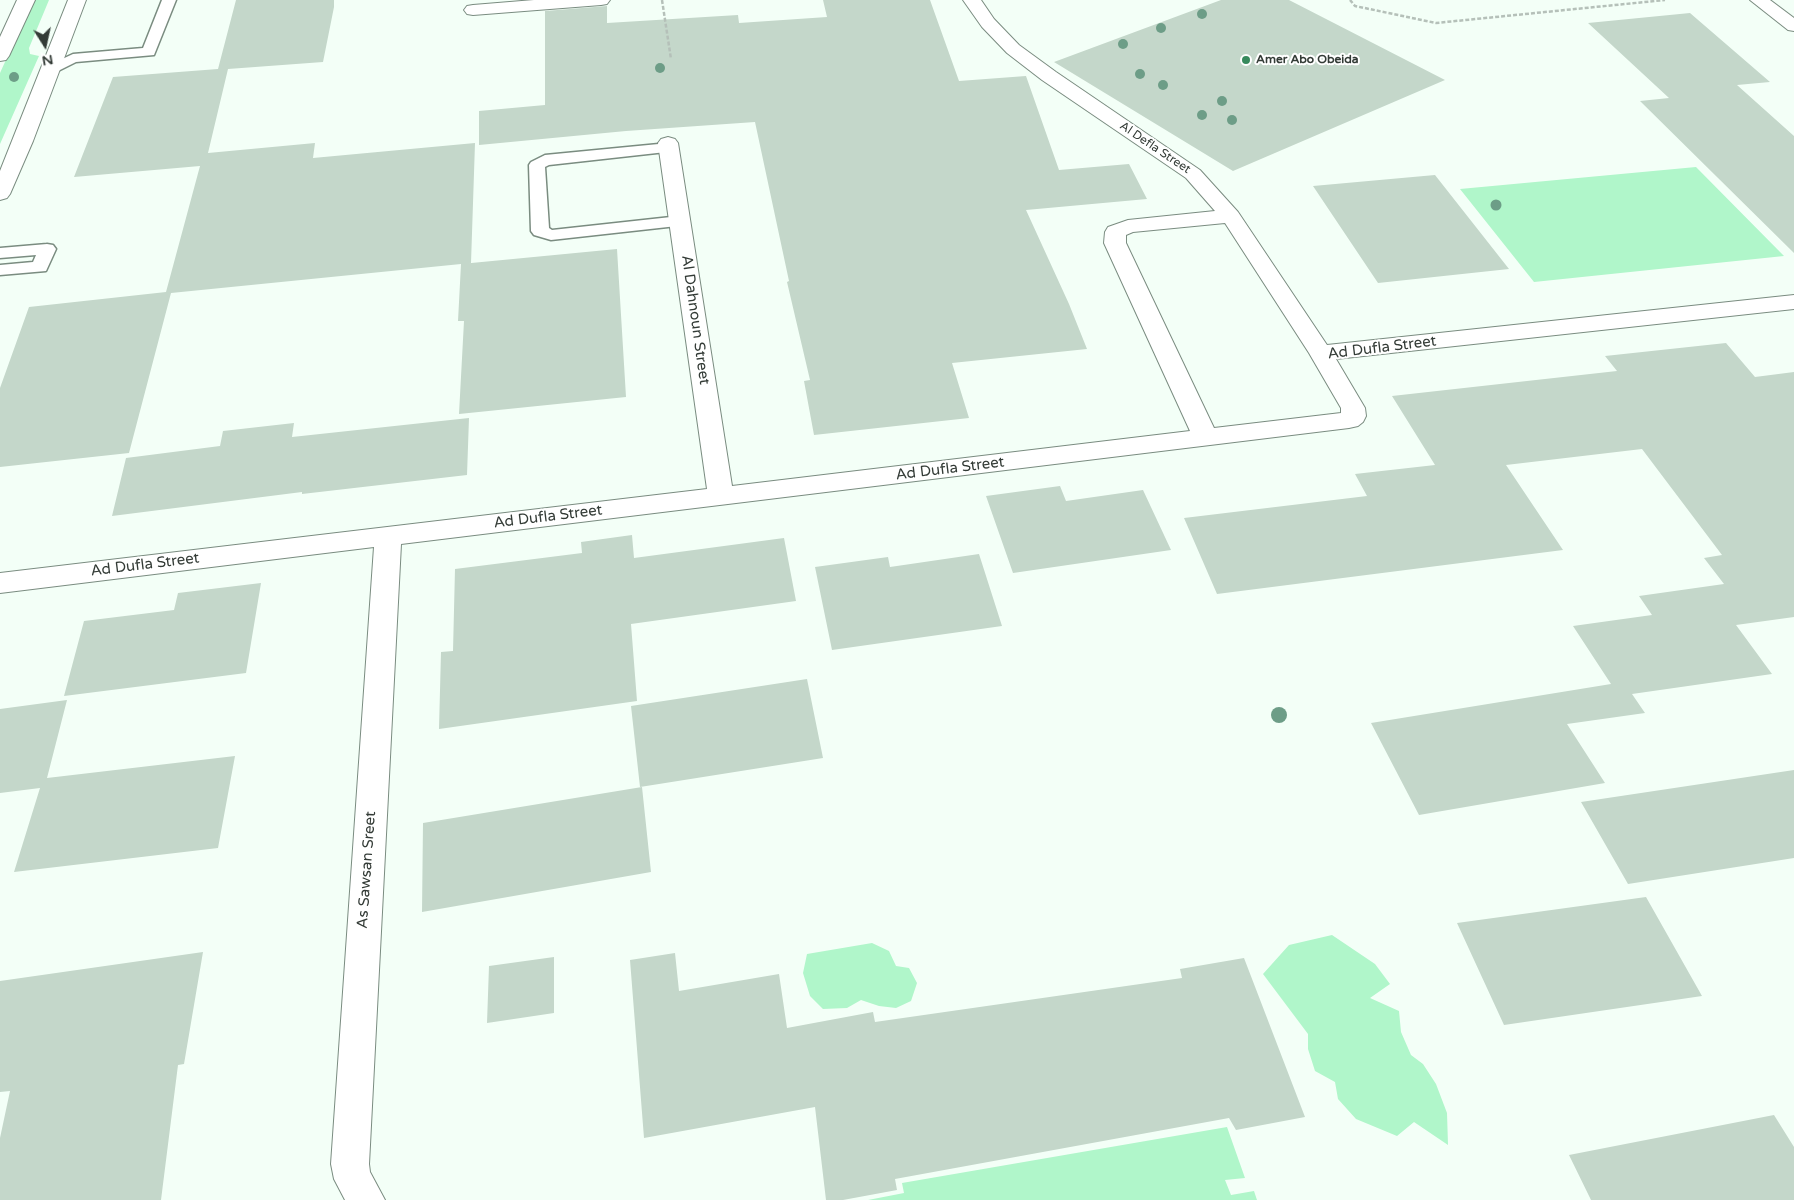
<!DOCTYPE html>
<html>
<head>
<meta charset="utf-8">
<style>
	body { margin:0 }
	#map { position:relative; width:1794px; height:1200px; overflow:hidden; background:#f3fff7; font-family:"Varela Round",sans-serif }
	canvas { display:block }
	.north { position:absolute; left:20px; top:20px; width:50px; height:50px; -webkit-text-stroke:4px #fff; paint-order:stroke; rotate:170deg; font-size:14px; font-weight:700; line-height:20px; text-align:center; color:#333b36 }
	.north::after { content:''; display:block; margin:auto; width:18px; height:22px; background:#333b36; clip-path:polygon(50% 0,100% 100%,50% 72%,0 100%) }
</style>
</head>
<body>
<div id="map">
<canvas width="1794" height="1200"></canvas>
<div class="north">N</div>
</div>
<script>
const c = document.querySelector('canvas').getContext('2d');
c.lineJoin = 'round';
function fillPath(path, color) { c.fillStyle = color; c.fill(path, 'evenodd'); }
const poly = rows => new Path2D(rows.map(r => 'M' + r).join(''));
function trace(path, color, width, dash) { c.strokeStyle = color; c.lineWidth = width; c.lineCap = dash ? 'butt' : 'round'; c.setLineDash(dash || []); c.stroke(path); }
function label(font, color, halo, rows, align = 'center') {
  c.font = font + ' "Varela Round",sans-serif'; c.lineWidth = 4; c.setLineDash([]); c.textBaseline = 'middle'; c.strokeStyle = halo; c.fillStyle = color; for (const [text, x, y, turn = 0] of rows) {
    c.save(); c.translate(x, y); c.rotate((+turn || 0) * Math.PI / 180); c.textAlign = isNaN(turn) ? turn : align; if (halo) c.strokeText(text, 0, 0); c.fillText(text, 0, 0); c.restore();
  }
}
fillPath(poly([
	[33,0,49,0,29,48,30,54,39,56,0,144,0,73],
	[1696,167,1784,256,1534,282,1460,189],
	[1332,935,1375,964,1390,984,1370,998,1399,1011,1401,1032,1411,1055,1423,1064,1436,1084,1447,1113,1448,1145,1414,1122,1397,1136,1356,1119,1338,1099,1335,1082,1315,1071,1308,1049,1308,1034,1263,974,1289,945],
	[872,943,889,951,896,966,909,968,917,983,911,1001,896,1008,879,1006,861,1000,847,1008,823,1009,810,996,803,973,807,954],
	[1227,1127,1245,1178,1225,1180,1231,1195,1254,1191,1257,1200,868,1200,904,1193,902,1183]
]), '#b0f6ca');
fillPath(poly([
	[236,0,334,0,334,7,323,62,228,69,208,153,315,143,313,158,475,143,471,263,171,293,129,453,0,467,0,388,29,307,166,292,200,166,74,177,113,77,218,69],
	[823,0,930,0,959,81,1026,76,1059,170,1129,164,1147,199,1026,210,1069,304,1087,349,952,363,969,418,814,435,804,381,810,380,787,282,789,281,755,122,626,131,479,145,479,111,545,105,545,11,607,6,607,23,738,15,739,23,827,17],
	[1221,0,1289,0,1445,80,1233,171,1054,62],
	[1690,13,1770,82,1737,85,1794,136,1794,253,1640,101,1669,98,1588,23],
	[1435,175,1509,269,1378,283,1313,186],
	[617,249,626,397,459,414,464,321,458,321,461,264],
	[1726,343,1755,377,1794,372,1794,617,1736,625,1772,674,1632,694,1645,713,1567,724,1605,783,1419,815,1371,723,1611,684,1573,626,1652,615,1639,596,1724,584,1704,558,1722,555,1642,449,1506,465,1563,550,1217,594,1184,518,1367,496,1355,474,1435,465,1392,396,1617,371,1605,356],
	[469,418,467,475,302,494,302,492,112,516,126,458,220,446,223,431,294,423,292,437],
	[1060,486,1066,501,1143,490,1171,550,1013,573,986,496],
	[632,535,634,558,784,538,796,601,631,624,637,701,439,729,441,652,453,651,455,569,582,553,581,542],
	[979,554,1002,626,832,650,815,567,888,557,890,567],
	[261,583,246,673,64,696,84,621,174,610,178,593],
	[807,679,823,758,640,787,631,706],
	[67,700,47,778,235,756,218,848,14,872,40,788,0,793,0,709],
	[1794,770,1794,858,1628,884,1581,802],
	[642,787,651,872,422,912,423,823],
	[1646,897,1702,996,1504,1025,1457,923],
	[203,952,184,1064,178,1065,161,1200,0,1200,0,1138,10,1091,0,1092,0,981],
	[675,953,679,991,779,974,787,1028,873,1012,875,1022,1182,978,1180,969,1244,958,1305,1117,1236,1130,1229,1118,895,1179,897,1190,843,1200,826,1200,815,1107,644,1138,630,960],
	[554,957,554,1013,487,1023,489,966],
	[1774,1115,1794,1147,1794,1200,1591,1200,1569,1155]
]), '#c4d7ca');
const service = poly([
	[162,0,176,0,154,55,76,62,50,75,45,73,42,70,45,67,73,54,143,48,162,0],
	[669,143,675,145,677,148,675,151,549,165,545,167,549,228,552,230,680,216,686,217,689,221,686,225,551,240,534,235,531,231,529,165,531,162,545,155,669,143],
	[47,244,53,245,56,249,46,271,0,275,0,265,33,262,36,255,0,258,0,248,47,244]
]);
const minor = poly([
	[534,0,610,0,607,4,601,5,473,15,467,14,464,10,467,6,473,5,534,0],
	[963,0,981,0,994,19,1019,45,1056,72,1200,170,1238,212,1327,345,1794,295,1794,309,1336,359,1365,408,1366,416,1363,422,1358,426,1349,428,401,544,369,1164,370,1172,385,1200,345,1200,334,1179,331,1164,374,547,0,593,0,573,707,489,658,143,661,139,668,137,675,139,678,143,732,486,1190,431,1104,243,1105,232,1108,227,1128,220,1215,211,1186,178,1042,80,1007,53,982,27,963,0],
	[1225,223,1309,353,1341,408,1341,413,1214,428,1126,243,1126,235,1133,232,1225,223],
	[1750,0,1770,0,1794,18,1794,31,1788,30,1750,0]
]);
const primary = poly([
	[17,0,35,0,9,56,6,60,0,61,0,37,17,0],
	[68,0,86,0,33,141,10,194,7,198,0,200,0,171,68,0]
]);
trace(service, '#7a8c80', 3);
trace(minor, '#7a8c80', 2);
trace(primary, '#7a8c80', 2);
trace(poly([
	[662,0,671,59],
	[1350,0,1355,6,1436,23,1665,0]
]), '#b5c0b9', 2.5, [4, 2]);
fillPath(service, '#fff');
fillPath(minor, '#fff');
fillPath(primary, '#fff');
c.fillStyle = '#6d9d87';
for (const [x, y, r] of [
	[1202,14,5],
	[1161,28,5],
	[1123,44,5],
	[660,68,5],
	[1140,74,5],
	[14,77,5],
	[1163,85,5],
	[1222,101,5],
	[1202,115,5],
	[1232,120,5],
	[1496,205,5.5],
	[1279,715,8]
]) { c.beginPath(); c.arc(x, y, r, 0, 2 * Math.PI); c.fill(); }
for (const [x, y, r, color] of [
	[1246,60,5,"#378a5d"]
]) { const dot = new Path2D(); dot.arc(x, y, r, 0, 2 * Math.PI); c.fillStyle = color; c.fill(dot); trace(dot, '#fff', 2); }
label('bold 12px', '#333b36', '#fff', [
	["Amer Abo Obeida",1256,60]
], 'left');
label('12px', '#333b36', '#fff', [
	["Al Defla Street",1155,148,34]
]);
label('15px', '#333b36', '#fff', [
	["Al Dahnoun Street",695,320,82],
	["Ad Dufla Street",1382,348,-7],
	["Ad Dufla Street",950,469,-7],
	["Ad Dufla Street",548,517,-7],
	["Ad Dufla Street",145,565,-7],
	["As Sawsan Sreet",367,870,-86]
]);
</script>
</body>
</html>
